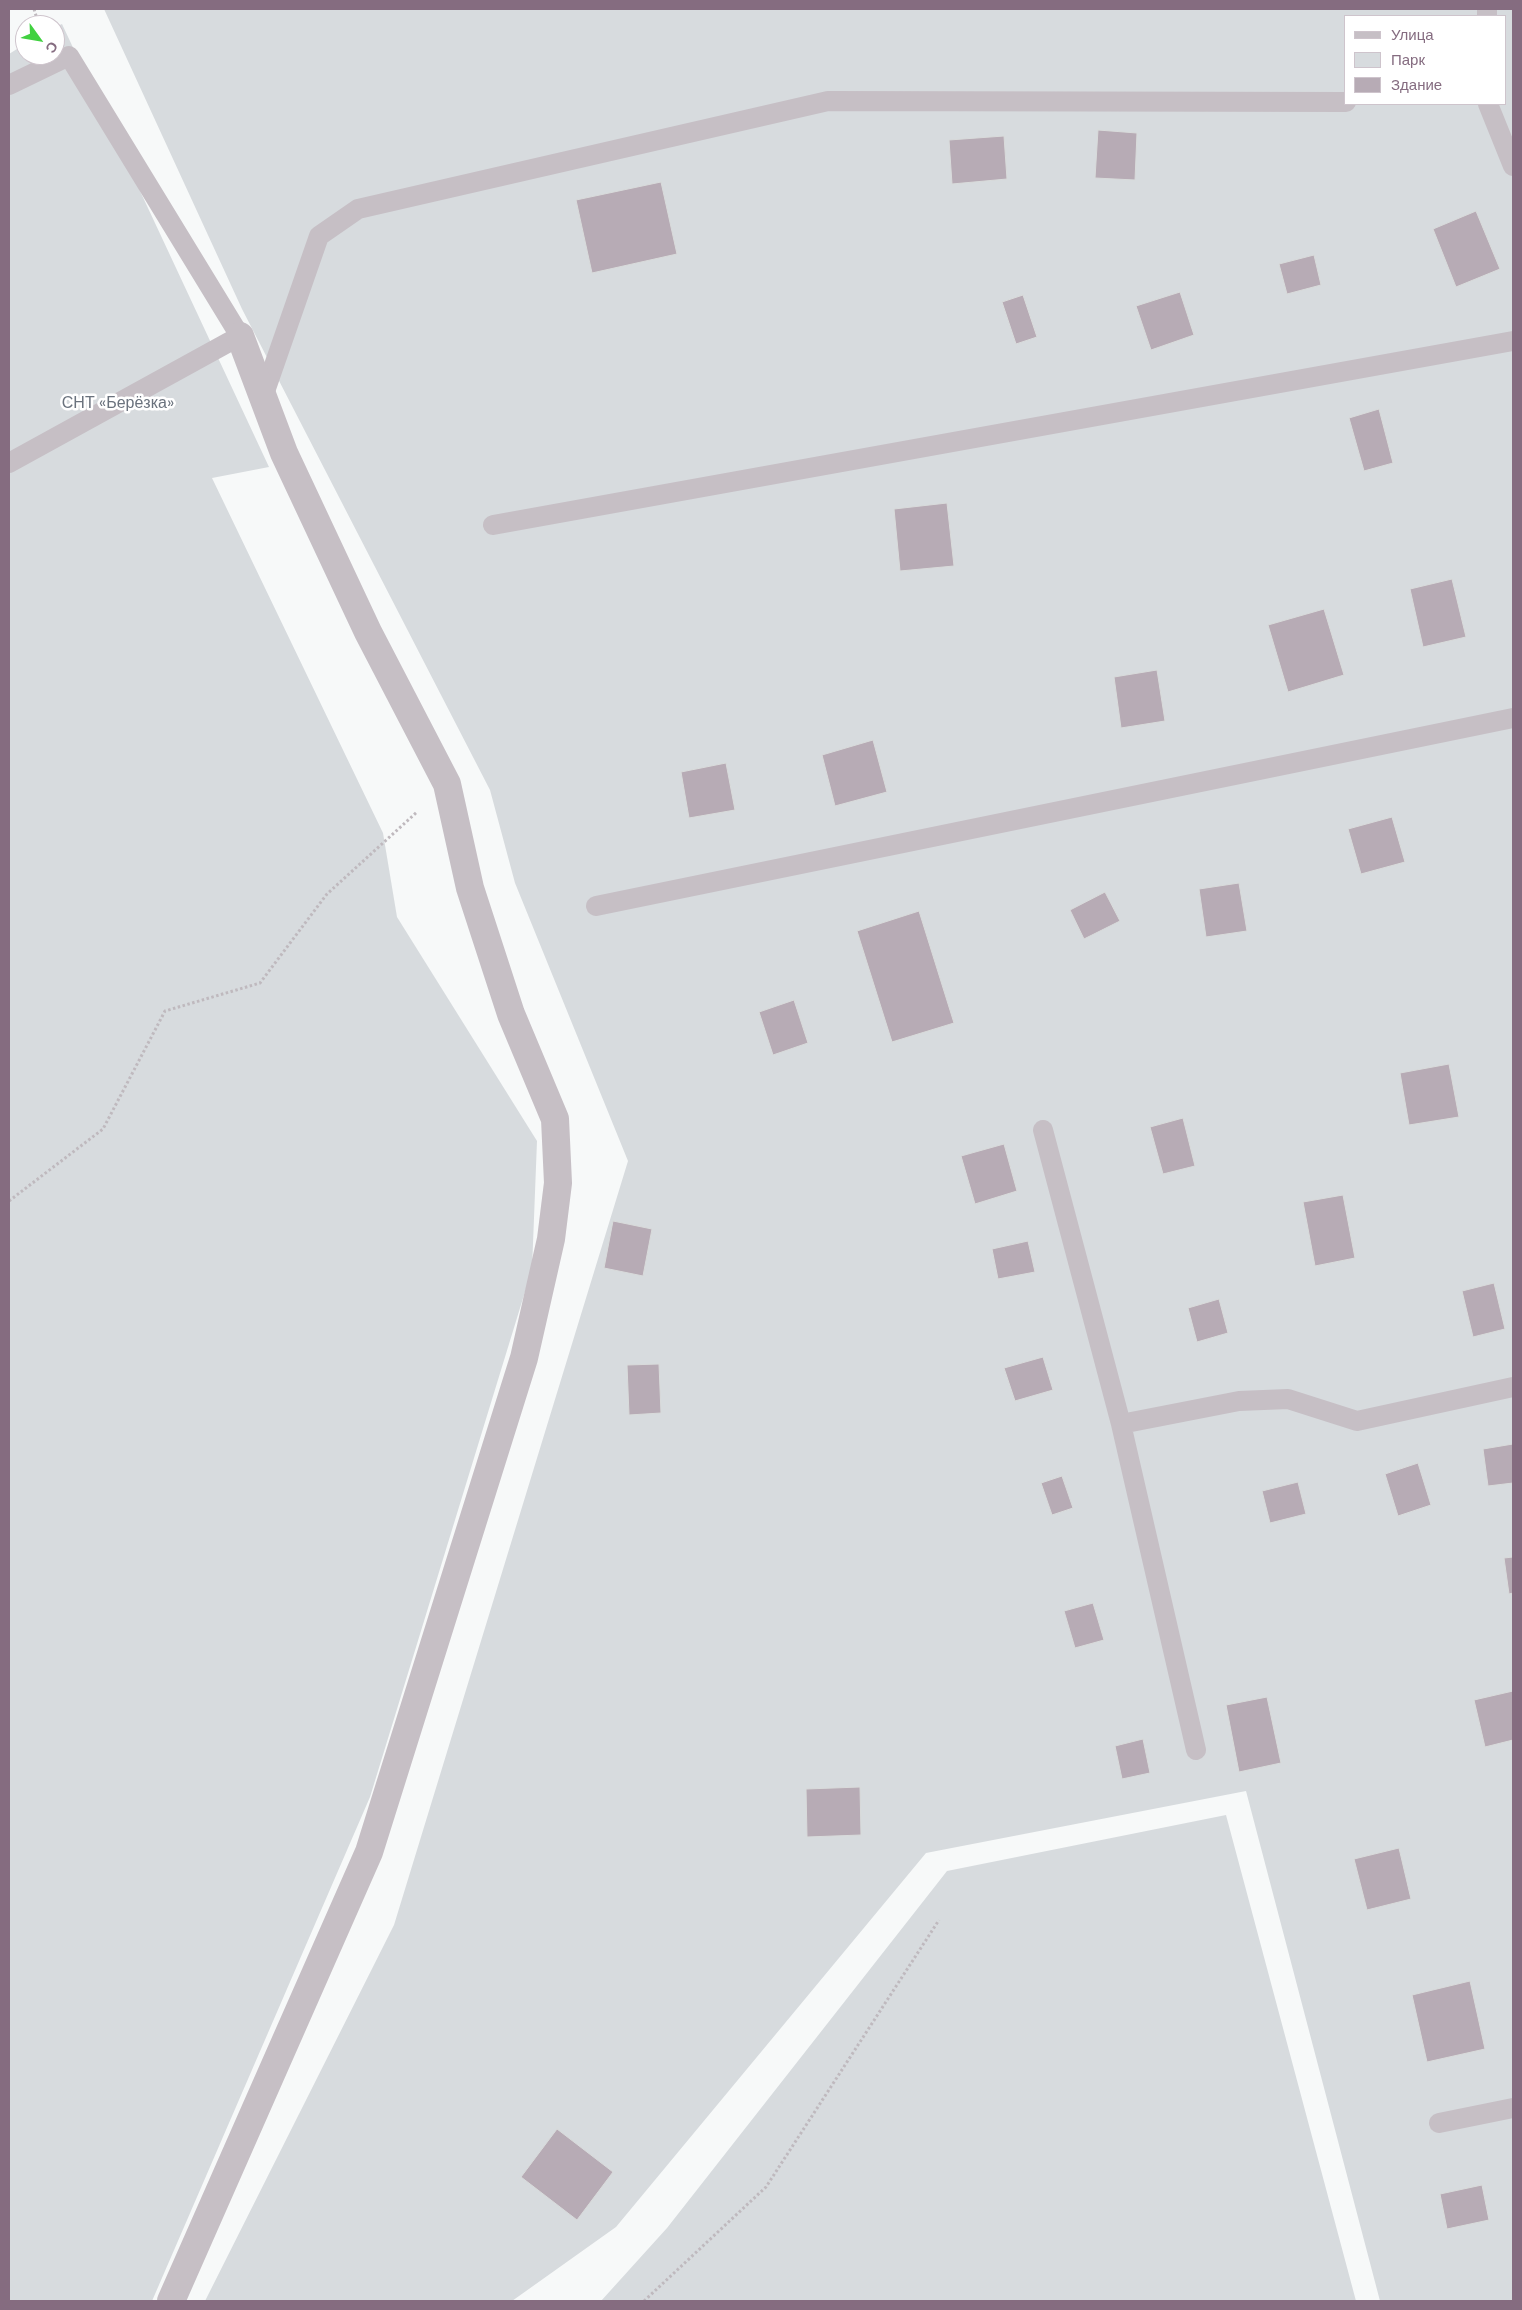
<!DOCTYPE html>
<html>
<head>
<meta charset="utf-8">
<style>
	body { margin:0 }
	#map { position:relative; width:1522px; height:2310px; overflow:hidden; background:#f7f9f9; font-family:"DM Sans",sans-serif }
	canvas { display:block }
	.frame { position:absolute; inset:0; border:10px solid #856c80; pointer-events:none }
	.legend { position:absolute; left:1344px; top:15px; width:162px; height:90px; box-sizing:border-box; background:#fff; border:1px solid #cec4cc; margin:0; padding:6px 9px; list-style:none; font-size:15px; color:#856c80 }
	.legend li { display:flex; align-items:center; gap:10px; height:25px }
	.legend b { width:25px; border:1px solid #cec4cc }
	.north { position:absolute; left:15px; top:15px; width:50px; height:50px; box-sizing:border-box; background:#fff; border:1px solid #cec4cc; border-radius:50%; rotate:122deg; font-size:14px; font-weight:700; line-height:20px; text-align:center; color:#856c80 }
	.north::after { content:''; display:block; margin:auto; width:18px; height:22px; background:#41d140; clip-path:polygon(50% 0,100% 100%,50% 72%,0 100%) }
</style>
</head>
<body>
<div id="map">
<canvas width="1522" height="2310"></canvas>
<div class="frame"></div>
<ul class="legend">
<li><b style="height:6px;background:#c6bfc5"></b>Улица</li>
<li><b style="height:14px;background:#d7dbde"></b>Парк</li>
<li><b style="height:14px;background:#b7abb5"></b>Здание</li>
</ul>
<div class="north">С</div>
</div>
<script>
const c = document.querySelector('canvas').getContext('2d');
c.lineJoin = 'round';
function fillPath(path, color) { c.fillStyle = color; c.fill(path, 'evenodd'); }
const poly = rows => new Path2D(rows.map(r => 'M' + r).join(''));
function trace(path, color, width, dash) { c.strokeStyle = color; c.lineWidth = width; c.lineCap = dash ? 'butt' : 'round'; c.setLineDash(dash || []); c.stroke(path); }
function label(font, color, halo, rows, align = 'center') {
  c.font = font + ' "DM Sans",sans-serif'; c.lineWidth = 5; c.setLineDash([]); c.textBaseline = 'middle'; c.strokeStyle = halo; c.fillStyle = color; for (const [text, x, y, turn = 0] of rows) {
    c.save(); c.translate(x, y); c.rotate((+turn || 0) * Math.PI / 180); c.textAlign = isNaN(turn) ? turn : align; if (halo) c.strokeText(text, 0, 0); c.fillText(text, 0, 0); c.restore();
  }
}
fillPath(poly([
	[104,9,1513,9,1513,2301,1380,2301,1246,1791,926,1853,616,2227,512,2301,205,2301,394,1925,628,1161,515,883,490,790,242,309],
	[1346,16,1506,16,1506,104,1346,104],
	[62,24,269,467,212,478,383,833,397,917,537,1141,532,1269,370,1797,152,2301,9,2301,9,54,25,44,25,55,55,55,55,27],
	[1226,1815,1356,2301,601,2301,667,2228,947,1871]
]), '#d7dbde');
const building = poly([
	[1098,130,1137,133,1135,180,1095,178,1098,130],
	[1004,136,1007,179,952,184,949,140,1004,136],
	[661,182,677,254,592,273,576,200,661,182],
	[1476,211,1500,269,1456,287,1433,229,1476,211],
	[1314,255,1321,285,1287,294,1279,264,1314,255],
	[1180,292,1194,335,1151,350,1136,306,1180,292],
	[1023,295,1037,337,1016,344,1002,302,1023,295],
	[1379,409,1393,463,1364,471,1349,418,1379,409],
	[947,503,954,566,900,571,894,509,947,503],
	[1452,579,1466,637,1423,647,1410,589,1452,579],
	[1324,609,1344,675,1288,692,1268,625,1324,609],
	[1157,670,1165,721,1121,728,1114,677,1157,670],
	[873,740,887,792,835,806,822,755,873,740],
	[726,763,735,810,689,818,681,772,726,763],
	[1392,817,1405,862,1361,874,1348,829,1392,817],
	[1239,883,1247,931,1206,937,1199,889,1239,883],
	[1105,892,1120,921,1084,939,1070,910,1105,892],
	[919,911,954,1023,892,1042,857,931,919,911],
	[794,1000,808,1043,773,1055,759,1012,794,1000],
	[1449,1064,1459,1117,1409,1125,1400,1073,1449,1064],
	[1183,1118,1195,1166,1163,1174,1150,1127,1183,1118],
	[1004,1144,1017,1191,975,1204,961,1156,1004,1144],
	[1343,1195,1355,1258,1315,1266,1303,1202,1343,1195],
	[613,1221,652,1229,643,1276,604,1268,613,1221],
	[1028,1241,1035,1272,998,1279,992,1249,1028,1241],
	[1494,1283,1505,1329,1473,1337,1462,1291,1494,1283],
	[1219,1299,1228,1333,1197,1342,1188,1308,1219,1299],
	[1043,1357,1053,1390,1015,1401,1004,1368,1043,1357],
	[659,1364,661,1413,629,1415,627,1365,659,1364],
	[1513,1444,1513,1483,1488,1486,1483,1449,1513,1444],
	[1418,1463,1431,1505,1398,1516,1385,1474,1418,1463],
	[1062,1476,1073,1508,1052,1515,1041,1483,1062,1476],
	[1298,1482,1306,1514,1270,1523,1262,1491,1298,1482],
	[1513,1557,1513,1593,1509,1594,1504,1558,1513,1557],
	[1093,1603,1104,1640,1075,1648,1064,1611,1093,1603],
	[1513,1691,1513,1740,1485,1747,1474,1700,1513,1691],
	[1267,1697,1281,1763,1239,1772,1226,1705,1267,1697],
	[1143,1739,1150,1773,1122,1779,1115,1746,1143,1739],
	[860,1787,861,1835,807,1837,806,1789,860,1787],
	[1399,1848,1411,1899,1367,1910,1354,1859,1399,1848],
	[1470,1981,1485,2049,1427,2062,1412,1995,1470,1981],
	[557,2129,613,2172,577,2220,521,2177,557,2129],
	[1482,2185,1489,2220,1447,2229,1440,2194,1482,2185]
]);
fillPath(building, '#b7abb5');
trace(building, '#d9dbdb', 1);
trace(poly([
	[34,9,37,19,42,25],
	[9,1201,103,1129,165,1011,260,983,327,894,417,812],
	[644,2301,766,2187,939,1920]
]), '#bfb9be', 3, [2.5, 2.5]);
trace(poly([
	[1487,9,1487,16],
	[9,85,69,56,240,336,9,463],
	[1488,104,1513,166],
	[263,397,319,236,358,209,828,101,1346,102],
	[493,525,1513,341],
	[596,906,1513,718],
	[1043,1130,1121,1424],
	[1196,1750,1121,1424,1239,1401,1288,1399,1357,1421,1513,1387],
	[1439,2123,1513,2108]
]), '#c6bfc5', 20);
trace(poly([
	[171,2301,369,1852,524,1358,551,1239,558,1183,555,1119,511,1014,470,888,447,784,368,632,284,453,240,336]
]), '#c6bfc5', 28);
label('16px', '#6a727d', '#fff', [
	["СНТ «Берёзка»",118,404]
]);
</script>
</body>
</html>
